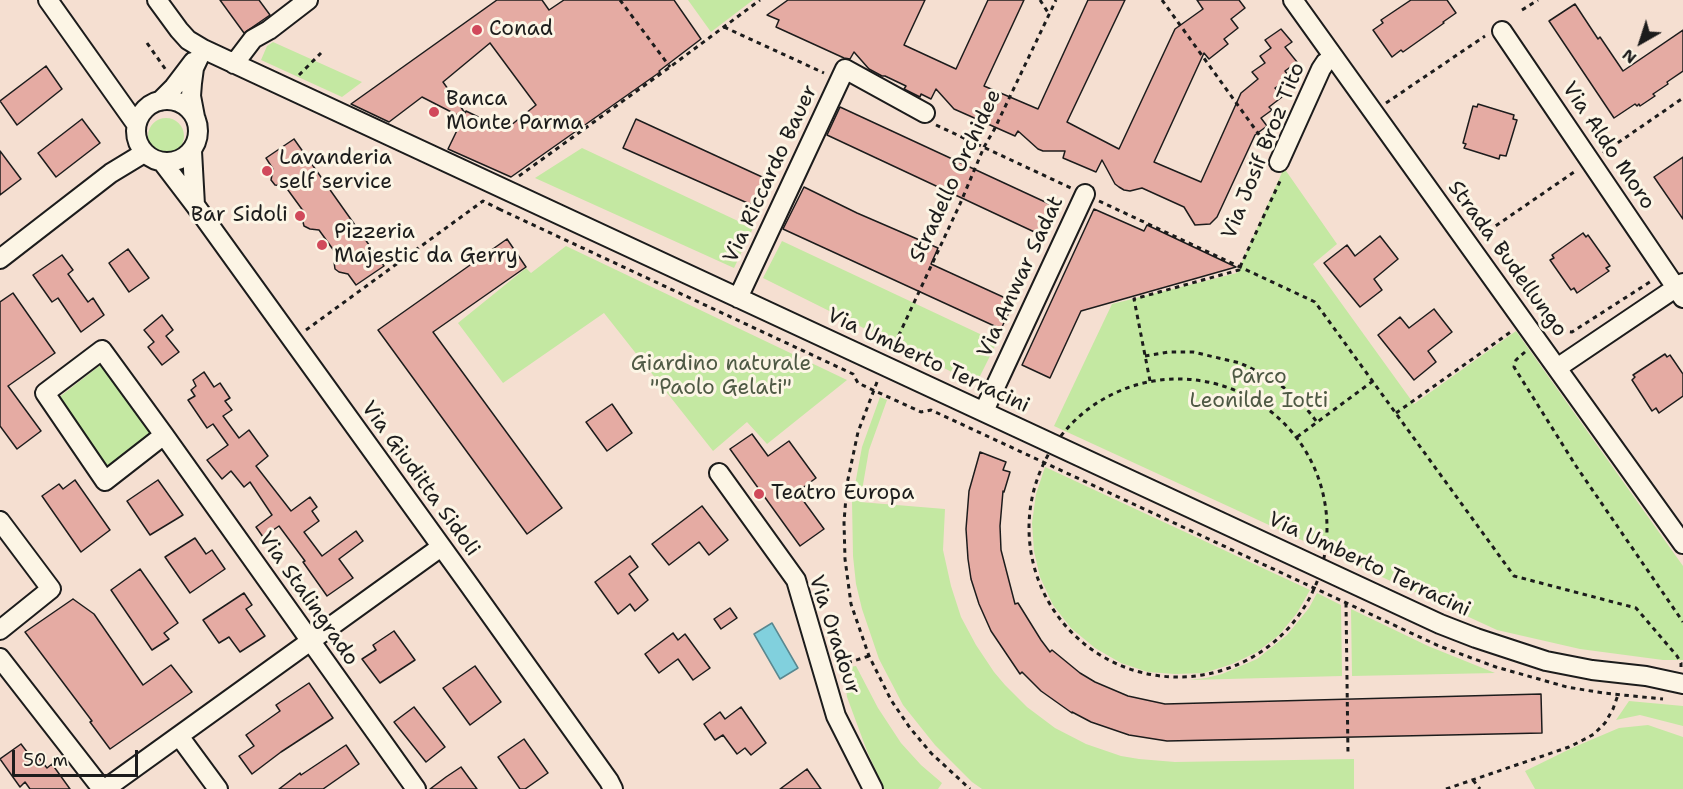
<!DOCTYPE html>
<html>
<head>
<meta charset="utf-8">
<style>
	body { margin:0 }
	#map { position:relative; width:1683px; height:789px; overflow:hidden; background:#f5dfd1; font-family:"Shantell Sans",sans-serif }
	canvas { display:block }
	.north { position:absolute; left:1611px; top:12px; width:60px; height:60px; -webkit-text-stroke:4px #fcf5e5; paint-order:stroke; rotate:219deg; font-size:16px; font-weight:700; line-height:24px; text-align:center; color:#1c1c1c }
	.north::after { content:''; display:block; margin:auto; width:21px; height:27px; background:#1c1c1c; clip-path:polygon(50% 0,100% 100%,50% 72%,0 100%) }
	.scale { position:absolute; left:12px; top:750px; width:126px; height:27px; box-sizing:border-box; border:3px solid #1c1c1c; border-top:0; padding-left:8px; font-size:18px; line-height:21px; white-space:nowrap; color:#1c1c1c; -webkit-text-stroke:4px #fcf5e5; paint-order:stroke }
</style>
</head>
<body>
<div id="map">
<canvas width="1683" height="789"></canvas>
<div class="north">N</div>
<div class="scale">50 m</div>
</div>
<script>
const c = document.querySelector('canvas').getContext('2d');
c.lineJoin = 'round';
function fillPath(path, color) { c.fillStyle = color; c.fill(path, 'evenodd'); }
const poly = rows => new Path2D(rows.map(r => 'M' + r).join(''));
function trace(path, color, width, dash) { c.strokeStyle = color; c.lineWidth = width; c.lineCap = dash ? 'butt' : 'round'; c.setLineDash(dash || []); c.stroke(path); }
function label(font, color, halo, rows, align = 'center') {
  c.font = font + ' "Shantell Sans",sans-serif'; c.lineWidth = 6; c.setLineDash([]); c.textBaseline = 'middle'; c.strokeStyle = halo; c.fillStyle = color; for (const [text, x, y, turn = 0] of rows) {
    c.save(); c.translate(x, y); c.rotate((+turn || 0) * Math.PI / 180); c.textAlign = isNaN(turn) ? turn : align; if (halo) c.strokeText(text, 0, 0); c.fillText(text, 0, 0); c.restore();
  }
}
fillPath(poly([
	[688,0,753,0,711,32],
	[273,42,362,82,342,97,261,60,267,46],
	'148 136a18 18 0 1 1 36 0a18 18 0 1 1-36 0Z',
	[582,148,753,228,734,268,535,178],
	[1284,168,1337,244,1313,264,1414,404,1516,331,1683,566,1683,660,1663,660,1580,649,1497,630,1054,426,1112,304,1237,273],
	[782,241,997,342,976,384,763,278],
	[566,246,847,380,767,444,747,422,713,451,604,313,503,383,458,323,526,268,531,273],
	[103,363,153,435,107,468,58,398],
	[880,397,887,400,869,450,860,502,945,509,943,550,951,586,961,617,976,645,994,672,1005,685,1027,707,1055,728,1086,744,1121,756,1139,759,1175,762,1354,759,1354,789,982,789,972,782,935,745,903,705,879,659,862,609,856,584,853,556,852,501,862,447],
	[1045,467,1310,590,1297,613,1279,635,1257,652,1232,664,1204,673,1175,674,1148,672,1121,663,1095,648,1071,628,1053,605,1040,577,1034,551,1032,523,1036,494],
	[1317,593,1341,605,1342,676,1189,680,1206,678,1222,674,1257,659,1287,635,1309,608],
	[1351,609,1428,646,1495,673,1352,676],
	[856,666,878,708,901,743,921,765,942,783,938,789,884,789,867,751,847,697,844,668],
	[1629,701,1683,706,1683,726,1640,715,1616,720],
	[1648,725,1683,737,1683,789,1535,789,1525,771,1572,748,1619,728]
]), '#c4e8a2');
const water = poly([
	[772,623,798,668,780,679,754,634,772,623]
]);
fillPath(water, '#81d0dd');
trace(water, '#598890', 1.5);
const building = poly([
	[220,0,259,0,270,15,244,33,220,0],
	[497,0,542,0,549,10,564,0,674,0,701,39,659,71,660,72,511,177,448,149,463,118,422,97,389,122,351,104,497,0],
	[490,43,536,105,505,130,466,111,465,113,443,82,490,43],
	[788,0,925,0,904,45,956,69,988,0,1024,0,984,86,1038,109,1088,0,1125,0,1067,122,1119,149,1175,29,1203,9,1197,0,1239,0,1245,8,1231,19,1238,28,1224,39,1228,44,1209,59,1204,53,1154,162,1201,182,1241,93,1258,79,1252,72,1265,63,1260,56,1271,48,1265,40,1281,29,1292,42,1285,47,1297,62,1285,71,1290,78,1275,88,1282,97,1269,107,1272,110,1261,118,1267,126,1255,135,1217,217,1210,224,1195,225,1184,207,1142,188,1130,191,1124,190,1119,187,1115,184,1102,160,1096,172,1063,158,1065,151,1043,151,1038,149,1018,131,1015,136,954,109,936,89,931,99,921,94,920,97,904,89,906,86,885,76,882,76,869,69,854,52,850,59,844,58,776,27,779,20,767,15,788,0],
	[1411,0,1447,0,1456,13,1443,22,1444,23,1403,52,1401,50,1392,57,1373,30,1383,23,1381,20,1411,0],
	[1575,4,1598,39,1600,37,1623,71,1683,30,1683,71,1667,82,1668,84,1653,94,1655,96,1640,106,1639,104,1637,106,1635,104,1614,118,1549,21,1575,4],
	[46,66,62,89,17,125,0,101,46,66],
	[1478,104,1514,115,1513,119,1517,120,1506,156,1500,155,1499,159,1464,148,1466,144,1463,143,1473,106,1477,107,1478,104],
	[840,107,1056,207,1043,236,827,135,840,107],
	[82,119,100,143,56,177,38,153,82,119],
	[636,119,773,182,761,209,623,148,636,119],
	[294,139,384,266,356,285,348,274,339,272,335,269,334,262,337,255,319,230,310,229,304,226,303,222,304,212,285,186,275,185,271,180,273,169,266,158,294,139],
	[0,151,21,179,0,195,0,151],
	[1683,157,1683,219,1654,177,1683,157],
	[804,187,857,213,938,248,931,264,1014,302,1001,329,783,229,804,187],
	[1094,209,1144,231,1147,225,1236,267,1081,311,1050,378,1022,365,1094,209],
	[1583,233,1586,237,1588,235,1610,266,1606,268,1609,271,1577,293,1574,288,1571,290,1550,260,1554,258,1552,255,1583,233],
	[1380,236,1398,259,1374,279,1382,290,1360,307,1324,263,1347,245,1355,256,1380,236],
	[507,239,526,267,433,332,562,508,527,534,378,330,507,239],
	[128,249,149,278,129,292,109,263,128,249],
	[62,255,73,270,68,274,88,302,93,298,104,315,81,332,58,298,52,302,33,275,62,255],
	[13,293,55,353,8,386,41,431,17,449,0,426,0,302,13,293],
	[1434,309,1452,332,1428,351,1436,362,1414,380,1378,335,1400,317,1409,328,1434,309],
	[162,315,173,330,166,336,179,352,162,365,148,347,154,342,144,330,162,315],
	[1665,354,1667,357,1670,355,1683,374,1683,396,1659,413,1656,408,1652,411,1632,380,1635,377,1633,375,1665,354],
	[204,372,214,387,220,383,230,398,225,401,232,410,223,416,239,438,249,430,268,456,256,466,291,511,310,497,317,507,312,511,319,521,304,532,322,556,356,531,363,541,339,559,353,578,327,596,303,562,305,561,279,526,263,537,256,527,272,515,250,482,244,487,231,471,222,479,207,460,228,445,213,424,207,428,188,400,195,396,191,390,196,386,193,380,204,372],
	[612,404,632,433,607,451,586,422,612,404],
	[752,434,768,456,789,441,816,478,797,492,824,529,800,546,730,449,752,434],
	[980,452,1006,462,1003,470,1010,472,1004,492,1003,491,1000,526,1001,550,1015,604,1018,603,1041,640,1050,652,1052,650,1080,673,1095,682,1128,696,1165,704,1541,694,1542,733,1167,741,1129,735,1091,722,1072,712,1072,713,1041,691,1022,672,1020,674,991,631,979,604,971,579,968,559,966,529,969,491,980,452],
	[75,480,110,530,81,552,42,496,59,484,63,489,75,480],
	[158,480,183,515,150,535,127,501,158,480],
	[702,506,728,540,709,555,699,542,669,565,652,544,702,506],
	[195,538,206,554,212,550,225,569,190,593,165,557,195,538],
	[630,556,638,567,629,574,648,600,635,611,630,604,618,614,595,582,630,556],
	[140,569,178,623,164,633,169,639,152,650,111,590,140,569],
	[244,593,252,605,246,609,265,636,240,652,229,637,219,643,203,620,244,593],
	[73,599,94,614,143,685,171,665,192,692,110,749,90,722,92,721,25,632,73,599],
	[730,608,737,618,721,629,714,619,730,608],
	[394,631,415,660,380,683,362,659,376,650,373,645,394,631],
	[673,633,678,640,685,634,710,668,693,680,678,659,659,673,645,654,673,633],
	[475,666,501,702,470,725,443,688,475,666],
	[309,683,333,718,281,752,252,774,239,756,254,746,246,735,280,711,276,705,309,683],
	[414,707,445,747,426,762,394,722,414,707],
	[741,707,766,743,751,755,745,748,737,754,723,735,715,740,704,724,720,712,725,719,741,707],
	[524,739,548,773,525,789,520,789,498,757,524,739],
	[21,744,34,761,39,758,47,768,52,764,70,789,30,789,25,782,20,787,0,759,21,744],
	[346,745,359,764,323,789,279,789,300,773,301,775,346,745],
	[461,767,477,789,430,789,446,777,461,767],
	[807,769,821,789,780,789,807,769]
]);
fillPath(building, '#e5aba3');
trace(building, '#1c1c1c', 1.5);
const minor = poly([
	[48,0,136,124],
	[157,0,179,30,188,40,203,49,1440,624,1476,638,1546,661,1592,670,1646,676,1683,684],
	[1293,0,1683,544],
	[1502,31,1683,298],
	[234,64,253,39,269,30,308,0],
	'136 131a31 31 0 1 1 62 0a31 31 0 1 1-62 0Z',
	[160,101,174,87,193,62],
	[195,117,191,96,192,83,194,68,203,49],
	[192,151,195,205],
	[1279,162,1321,69,1325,63,1334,57],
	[163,163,195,205,467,582,609,781,613,789],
	[0,259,111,173,144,153],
	[738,298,845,69,925,113],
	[1557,368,1683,283],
	[984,411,1085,194],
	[164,435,105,481,45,393,102,350,164,435,416,789],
	[719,473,796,580,836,716,873,789],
	[0,521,51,589,0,630],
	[0,658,102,789],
	[179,736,218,789],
	[105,789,441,547]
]);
trace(minor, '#1c1c1c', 22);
trace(poly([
	[620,0,670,67],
	[1040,0,1049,14],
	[1162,0,1268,147],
	[1522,10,1538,0],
	[724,27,824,73],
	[147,43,166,70],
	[299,75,321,53],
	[1386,103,1485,36],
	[936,125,1071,188],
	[1603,153,1683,98],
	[519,176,670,67,760,0],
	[1099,201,1315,302,1514,576,1636,608,1677,656,1681,663,1681,667],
	[499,209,853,374,858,383,873,390,921,412,931,410,1439,646,1496,667,1567,687,1603,693,1663,699],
	[1481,236,1577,170],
	[1240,267,1281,179],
	[306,330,483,201,499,209,500,207],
	[1552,330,1572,332,1653,280],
	[891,352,960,204,984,147,994,130,1056,0],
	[1525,352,1516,360,1514,367,1576,466,1683,622],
	[1145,356,1169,352,1193,352,1240,363,1263,374,1283,387,1302,403,1317,422],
	'1029 528a149 149 0 1 1 298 0a149 149 0 1 1-298 0Z',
	[1150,381,1134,299,1239,270,1240,267],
	[877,382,858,432,847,484,844,522,845,559,851,604,869,656,891,700,910,728,931,753,970,789],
	[1396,413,1512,331],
	[1297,437,1373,381],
	[1346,603,1348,755],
	[841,669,847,663,869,656],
	[1473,780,1480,789],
	[1446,789,1569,747,1587,738,1594,734,1605,723,1613,709,1618,695]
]), '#1c1c1c', 3, [4.5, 4.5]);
trace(minor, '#fcf5e5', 18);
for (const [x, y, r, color] of [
	[477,30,6,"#d1495b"],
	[434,112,6,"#d1495b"],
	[267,171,6,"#d1495b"],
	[300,216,6,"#d1495b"],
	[322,245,6,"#d1495b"],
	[759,494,6,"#d1495b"]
]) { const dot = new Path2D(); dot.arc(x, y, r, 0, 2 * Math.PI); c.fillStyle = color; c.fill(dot); trace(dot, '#fcf5e5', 2); }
label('21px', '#1c1c1c', '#fcf5e5', [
	["Conad",489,30],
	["Banca",446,100],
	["Monte Parma",446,124],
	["Lavanderia",279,159],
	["self service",279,183],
	["Bar Sidoli",288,216,"right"],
	["Pizzeria",334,233],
	["Majestic da Gerry",334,257],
	["Teatro Europa",771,494]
], 'left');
label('21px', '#1c1c1c', '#fcf5e5', [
	["Via Aldo Moro",1608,146,56],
	["Via Josif Broz Tito",1264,151,-68],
	["Via Riccardo Bauer",771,174,-65],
	["Stradello Orchidee",956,176,-65],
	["Strada Budellungo",1507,259,54],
	["Via Anwar Sadat",1021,277,-65],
	["Via Umberto Terracini",928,361,25],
	["Via Giuditta Sidoli",420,479,54],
	["Via Umberto Terracini",1369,565,25],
	["Via Stalingrado",308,599,55],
	["Via Oradour",834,635,72]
]);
label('21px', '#4e5944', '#fcf5e5', [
	["Giardino naturale",721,365],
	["\"Paolo Gelati\"",721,389],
	["Parco",1259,378],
	["Leonilde Iotti",1259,402]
]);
</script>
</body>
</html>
